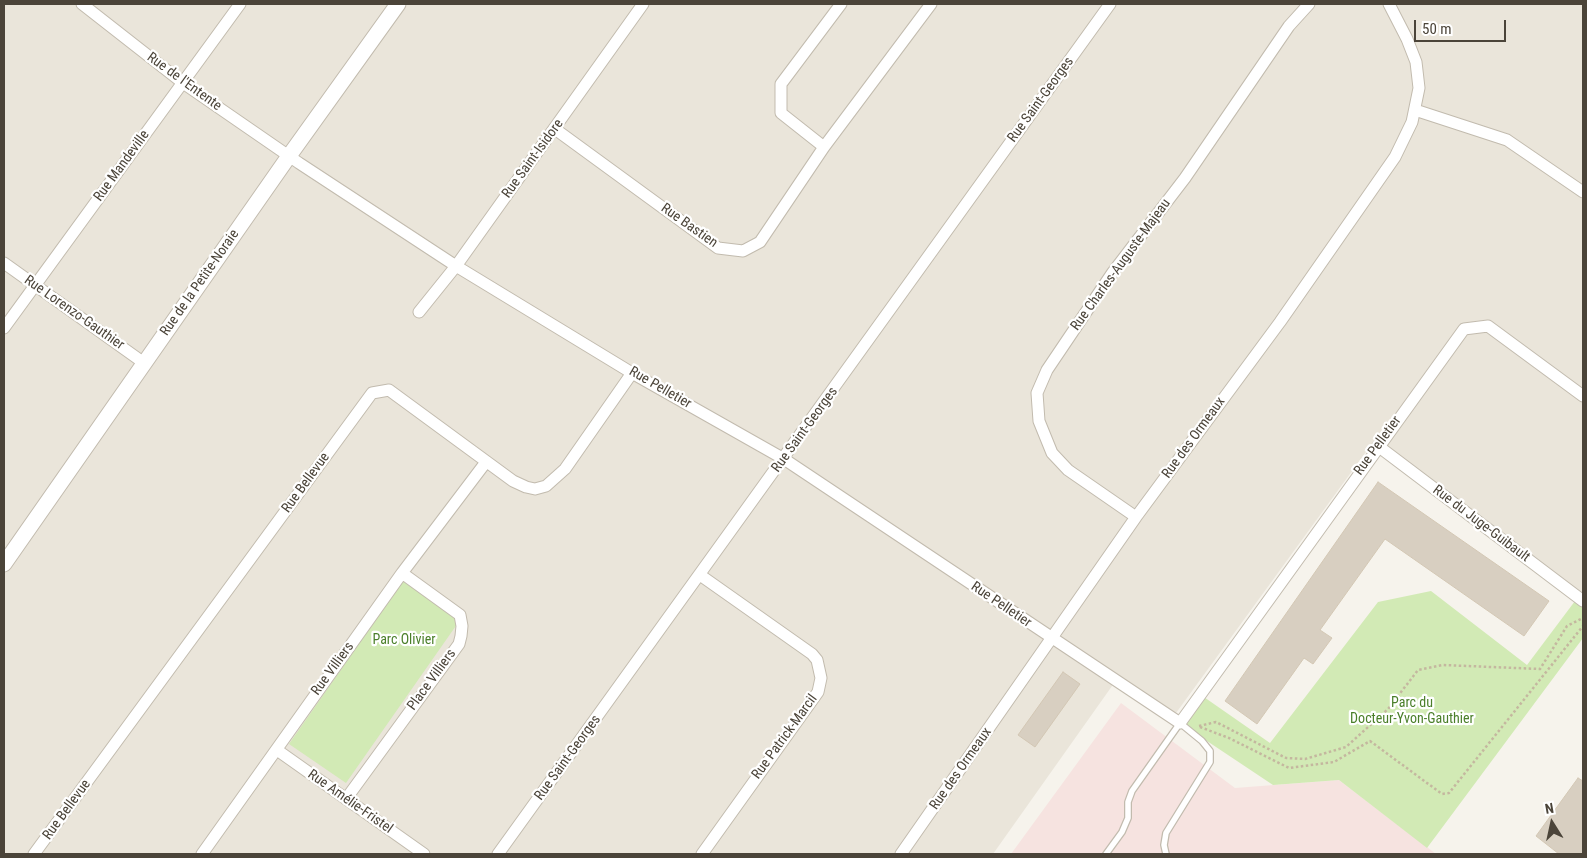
<!DOCTYPE html>
<html>
<head>
<meta charset="utf-8">
<style>
	body { margin:0 }
	#map { position:relative; width:1587px; height:858px; overflow:hidden; background:#f6f3ec; font-family:"Roboto Condensed",sans-serif }
	canvas { display:block }
	.frame { position:absolute; inset:0; border:5px solid #4b4439; pointer-events:none }
	.north { position:absolute; left:1527px; top:798px; width:50px; height:50px; -webkit-text-stroke:4px #fff; paint-order:stroke; rotate:350deg; font-size:14px; font-weight:700; line-height:20px; text-align:center; color:#4b4439 }
	.north::after { content:''; display:block; margin:auto; width:18px; height:22px; background:#4b4439; clip-path:polygon(50% 0,100% 100%,50% 72%,0 100%) }
	.scale { position:absolute; left:1414px; top:20px; width:92px; height:22px; box-sizing:border-box; border:2px solid #4b4439; border-top:0; padding-left:6px; font-size:15px; line-height:18px; white-space:nowrap; color:#4b4439; -webkit-text-stroke:4px #fff; paint-order:stroke }
</style>
</head>
<body>
<div id="map">
<canvas width="1587" height="858"></canvas>
<div class="frame"></div>
<div class="north">N</div>
<div class="scale">50 m</div>
</div>
<script>
const c = document.querySelector('canvas').getContext('2d');
c.lineJoin = 'round';
function fillPath(path, color) { c.fillStyle = color; c.fill(path, 'evenodd'); }
const poly = rows => new Path2D(rows.map(r => 'M' + r).join(''));
function trace(path, color, width, dash) { c.strokeStyle = color; c.lineWidth = width; c.lineCap = dash ? 'butt' : 'round'; c.setLineDash(dash || []); c.stroke(path); }
function label(font, color, halo, rows, align = 'center') {
  c.font = font + ' "Roboto Condensed",sans-serif'; c.lineWidth = 4.5; c.setLineDash([]); c.textBaseline = 'middle'; c.strokeStyle = halo; c.fillStyle = color; for (const [text, x, y, turn = 0] of rows) {
    c.save(); c.translate(x, y); c.rotate((+turn || 0) * Math.PI / 180); c.textAlign = isNaN(turn) ? turn : align; if (halo) c.strokeText(text, 0, 0); c.fillText(text, 0, 0); c.restore();
  }
}
fillPath(poly([
	[4,4,1583,4,1583,595,1371,445,1176,713,1117,679,993,854,4,854]
]), '#eae5da');
fillPath(poly([
	[1121,703,1235,788,1339,780,1436,854,1011,854]
]), '#f6e3e0');
fillPath(poly([
	[403,581,460,620,346,783,289,744],
	[1431,591,1527,665,1578,597,1583,601,1583,638,1427,848,1339,780,1273,785,1180,723,1201,695,1270,743,1378,602]
]), '#d2eab5');
const building = poly([
	[1378,482,1549,601,1524,636,1385,539,1320,630,1332,638,1313,664,1304,658,1257,724,1225,701,1378,482],
	[1063,672,1080,684,1035,747,1018,735,1063,672],
	[1578,778,1583,781,1583,854,1559,854,1536,836,1578,778]
]);
fillPath(building, '#d8cfc1');
trace(building, '#d3c7b4', 1);
const service = poly([
	[1106,854,1122,832,1128,818,1128,802,1132,791,1180,723,1202,741,1210,751,1210,762,1166,833,1164,845,1166,854]
]);
const minor = poly([
	[82,4,183,83,299,163,456,266,632,373,784,459,1180,723,1464,329,1488,326,1583,396],
	[1415,110,1507,140,1583,192],
	[555,129,718,248,743,251,760,242,824,147,931,4],
	[824,147,781,113,781,84,841,4],
	[4,263,144,363],
	[419,312,456,266,643,4],
	[4,328,240,4],
	[1378,446,1583,601],
	[1136,517,1068,470,1052,453,1039,421,1037,393,1047,370,1113,272,1185,178,1289,26,1309,4],
	[700,575,812,654,817,660,821,678,818,692,702,854],
	[277,750,424,854],
	[346,799,459,644,461,636,462,626,460,615,402,573],
	[34,854,372,393,389,390,513,481,526,487,535,489,546,486,565,469,632,373],
	[202,854,402,573,486,462],
	[498,854,1110,4],
	[901,854,1136,517,1280,322,1395,157,1412,122,1419,88,1416,62,1407,39,1389,4]
]);
const tertiary = poly([
	[4,564,289,156,398,4]
]);
trace(service, '#c2bbae', 8);
trace(minor, '#c2bbae', 13);
trace(tertiary, '#c2bbae', 17);
trace(poly([
	[1199,726,1216,722,1286,758,1305,759,1346,747,1388,709,1418,670,1443,665,1540,669,1567,626,1583,618],
	[1200,727,1229,738,1289,768,1334,762,1370,741,1442,794,1449,793,1583,626]
]), '#c4b79f', 2.5, [2.5, 2.5]);
trace(service, '#fff', 5.5);
trace(minor, '#fff', 11);
trace(tertiary, '#fff', 15);
label('14px', '#4b4439', '#fff', [
	["Rue de l'Entente",184,82,36],
	["Rue Saint-Georges",1041,100,-54],
	["Rue Saint-Isidore",533,159,-54],
	["Rue Mandeville",122,166,-54],
	["Rue Bastien",689,226,35],
	["Rue Charles-Auguste-Majeau",1121,265,-54],
	["Rue de la Petite-Noraie",200,283,-55],
	["Rue Lorenzo-Gauthier",74,313,35],
	["Rue Pelletier",660,388,30],
	["Rue Saint-Georges",805,430,-54],
	["Rue des Ormeaux",1194,438,-54],
	["Rue Pelletier",1378,446,-54],
	["Rue Bellevue",306,483,-54],
	["Rue du Juge-Guibault",1481,524,37],
	["Rue Pelletier",1001,605,34],
	["Rue Villiers",333,669,-54],
	["Place Villiers",432,680,-54],
	["Rue Patrick-Marcil",785,737,-54],
	["Rue Saint-Georges",568,758,-54],
	["Rue des Ormeaux",961,769,-55],
	["Rue Amélie-Fristel",350,802,35],
	["Rue Bellevue",67,810,-54]
]);
label('14px', '#4a7f2a', '#fff', [
	["Parc Olivier",404,640],
	["Parc du",1412,703],
	["Docteur-Yvon-Gauthier",1412,719]
]);
</script>
</body>
</html>
